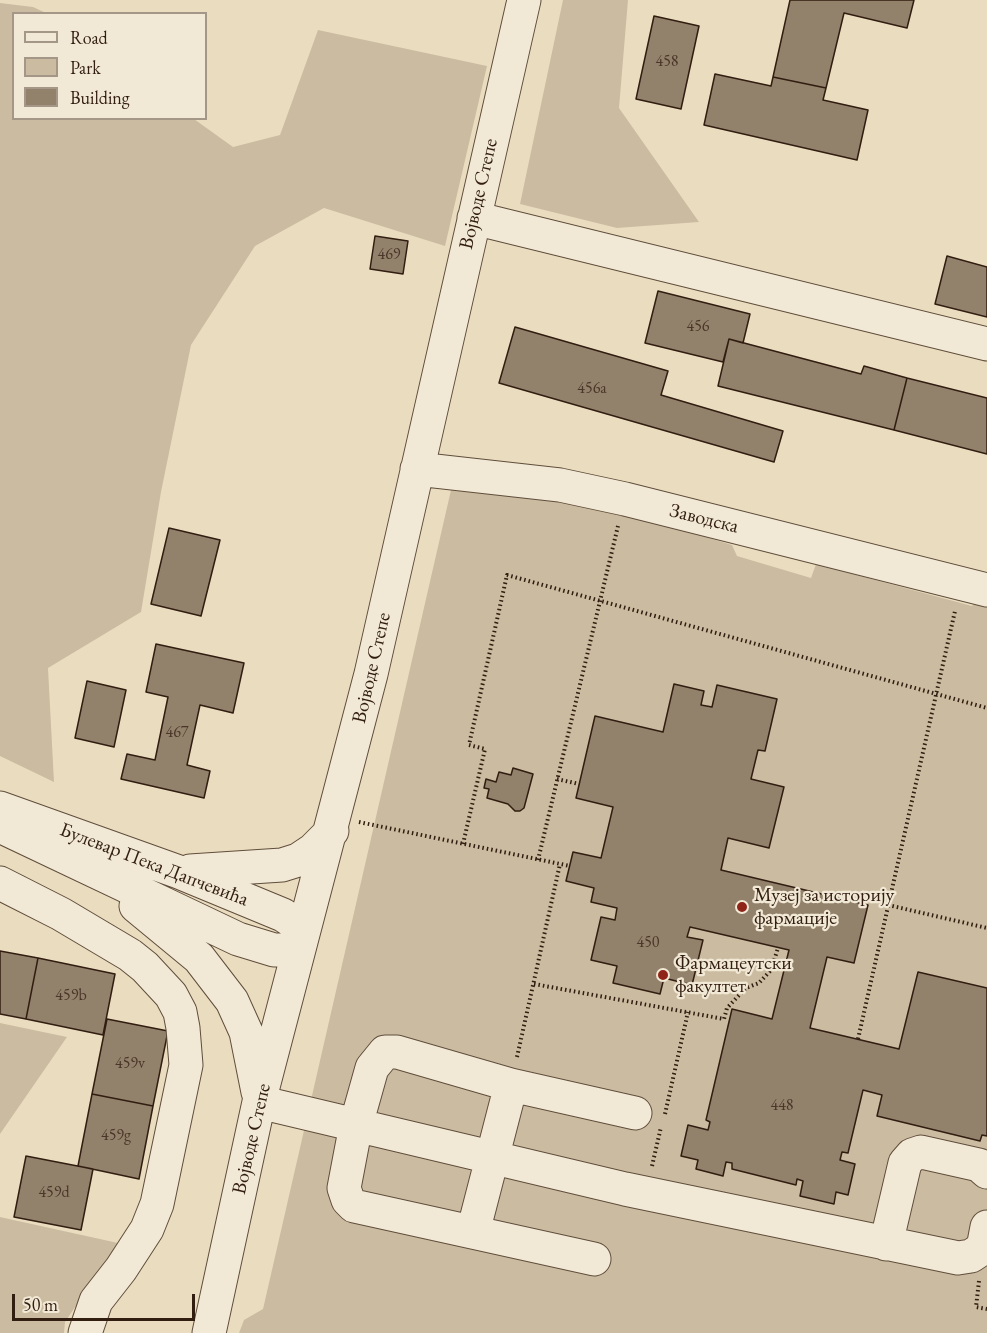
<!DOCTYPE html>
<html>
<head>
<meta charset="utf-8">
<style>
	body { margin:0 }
	#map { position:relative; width:987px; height:1333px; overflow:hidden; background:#eaddbf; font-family:"EB Garamond",serif }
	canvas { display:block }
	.legend { position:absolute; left:12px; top:12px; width:195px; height:108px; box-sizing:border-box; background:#f1e9d5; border:2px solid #a59787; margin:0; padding:8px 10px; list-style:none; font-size:18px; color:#321d11 }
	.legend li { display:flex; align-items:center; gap:12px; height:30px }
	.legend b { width:30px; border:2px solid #a59787 }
	.scale { position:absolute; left:12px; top:1294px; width:183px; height:27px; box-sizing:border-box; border:3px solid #321d11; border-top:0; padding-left:8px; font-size:18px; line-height:21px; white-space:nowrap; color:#321d11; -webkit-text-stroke:4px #f1e9d5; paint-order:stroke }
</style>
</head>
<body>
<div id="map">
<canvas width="987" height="1333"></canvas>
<ul class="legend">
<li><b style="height:8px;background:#f1e9d5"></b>Road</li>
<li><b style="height:16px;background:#cbbca1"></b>Park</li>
<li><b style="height:16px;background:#92816b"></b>Building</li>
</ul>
<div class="scale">50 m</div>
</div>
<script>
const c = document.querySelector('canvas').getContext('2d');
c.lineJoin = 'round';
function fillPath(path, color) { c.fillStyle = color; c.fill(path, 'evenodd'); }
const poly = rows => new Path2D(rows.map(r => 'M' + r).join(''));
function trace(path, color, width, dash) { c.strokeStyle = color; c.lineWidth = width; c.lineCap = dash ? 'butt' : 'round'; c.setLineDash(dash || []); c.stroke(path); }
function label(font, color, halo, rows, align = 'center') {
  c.font = font + ' "EB Garamond",serif'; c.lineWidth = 4.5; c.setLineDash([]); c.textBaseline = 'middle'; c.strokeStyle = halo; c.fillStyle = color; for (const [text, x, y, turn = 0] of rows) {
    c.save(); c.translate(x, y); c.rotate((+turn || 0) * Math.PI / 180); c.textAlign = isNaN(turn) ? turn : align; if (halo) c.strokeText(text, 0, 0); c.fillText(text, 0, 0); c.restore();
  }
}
fillPath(poly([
	[563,0,628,0,619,108,699,222,617,228,520,204],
	[0,3,33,7,46,13,14,14,14,118,194,119,233,147,280,135,318,30,487,66,445,246,324,208,255,246,191,345,161,492,141,612,48,668,54,782,0,756],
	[451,490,586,501,732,545,737,556,811,578,816,564,972,606,980,595,987,597,987,1333,239,1333,244,1320,263,1309],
	[0,1023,67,1037,0,1134],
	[0,1217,118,1243,65,1322,64,1333,0,1333]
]), '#cbbca1');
const building = poly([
	[790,0,914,0,907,28,844,13,826,88,773,77,790,0],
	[654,16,699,26,681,109,636,99,654,16],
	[715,74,771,86,773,77,826,88,823,100,868,110,857,160,704,125,715,74],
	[375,236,408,241,403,274,370,269,375,236],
	[947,256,987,267,987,317,935,304,947,256],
	[658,291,750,314,743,343,729,339,723,362,645,343,658,291],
	[515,327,668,371,661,395,783,431,774,462,499,383,515,327],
	[729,339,861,374,864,366,907,378,894,430,718,386,729,339],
	[907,378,987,398,987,454,894,430,907,378],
	[169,528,220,540,201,616,151,604,169,528],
	[156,644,244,663,233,713,200,705,187,765,210,771,204,798,121,779,127,754,155,760,168,697,146,692,156,644],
	[87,681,126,690,114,747,75,738,87,681],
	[674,684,704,691,701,705,712,707,717,685,777,699,765,751,758,750,751,779,784,787,769,848,728,838,721,870,868,905,854,963,827,957,810,1028,899,1049,918,972,987,988,987,1136,982,1135,980,1141,877,1116,882,1095,863,1090,848,1153,842,1152,840,1160,855,1164,848,1195,836,1192,834,1204,800,1196,803,1181,797,1179,796,1185,732,1169,732,1163,726,1162,723,1176,696,1169,698,1160,681,1156,688,1125,708,1130,710,1122,706,1120,732,1009,772,1019,789,950,690,927,687,937,703,940,692,985,664,978,660,994,613,983,617,966,591,960,601,917,615,920,617,908,591,902,594,888,566,881,573,852,601,858,613,807,576,798,595,716,663,732,674,684],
	[513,768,533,774,524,808,520,811,515,811,508,804,487,798,489,789,484,788,486,779,496,782,499,772,511,775,513,768],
	[0,951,38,958,26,1019,0,1014,0,951],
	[38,958,115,974,103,1035,26,1019,38,958],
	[107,1019,168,1031,153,1106,92,1094,107,1019],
	[92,1094,153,1106,139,1179,78,1166,92,1094],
	[26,1156,93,1169,81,1230,14,1217,26,1156]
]);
fillPath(building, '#92816b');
trace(building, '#321d11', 1.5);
const minor = poly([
	[474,218,987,344],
	[417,469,560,485,625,499,987,590],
	[0,808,179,872,283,915,304,929],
	[2,827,238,939,274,950,298,950],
	[190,871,282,865,298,860,313,850,332,831],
	[0,883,61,914,130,955,145,967,171,995,180,1012,183,1028,186,1065,157,1204,147,1229,121,1269,96,1301,85,1333],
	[136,906,199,958,232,1001,246,1032,258,1092],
	[259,1102,625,1189,958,1258,971,1256,983,1248,987,1227],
	[473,1232,511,1085],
	[886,1244,905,1163,912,1155,921,1152,979,1165,987,1172],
	[594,1259,354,1206,348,1200,344,1188,356,1125,372,1068,385,1052,397,1052,511,1085,635,1113],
	[209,1333,259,1102,371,674,524,0]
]);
trace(minor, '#604d3c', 35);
trace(poly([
	[557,779,579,784],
	[359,822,570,866],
	[463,844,485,749,469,745,507,575,987,708],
	[538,860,618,526],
	[888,905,987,928],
	[534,984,724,1019,727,1008,746,988,759,983,771,970,778,948],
	[858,1039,955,611],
	[517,1057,560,864],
	[665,1114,688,1012],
	[652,1166,661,1127],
	[979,1281,976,1307,987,1309]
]), '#321d11', 4, [1.5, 3]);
trace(minor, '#f1e9d5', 33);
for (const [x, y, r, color] of [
	[742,907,6,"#8f2418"],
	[663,975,6,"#8f2418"]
]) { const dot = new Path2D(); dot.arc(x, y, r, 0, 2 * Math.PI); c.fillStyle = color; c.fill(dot); trace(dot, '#f1e9d5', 2); }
label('16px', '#4a3628', null, [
	["458",667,62],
	["469",389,255],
	["456",698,327],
	["456a",592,389],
	["467",177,733],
	["450",648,943],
	["459b",71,996],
	["459v",130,1064],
	["448",782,1106],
	["459g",116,1136],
	["459d",54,1193]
]);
label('20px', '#321d11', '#f1e9d5', [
	["Војводе Степе",479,194,-77],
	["Заводска",704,519,14],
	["Војводе Степе",372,668,-77],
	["Булевар Пека Дапчевића",154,865,21],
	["Војводе Степе",252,1139,-77]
]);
label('20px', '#321d11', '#f1e9d5', [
	["Музеј за историју",754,896],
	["фармације",754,919],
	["Фармацеутски",675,964],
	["факултет",675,987]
], 'left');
</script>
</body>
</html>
